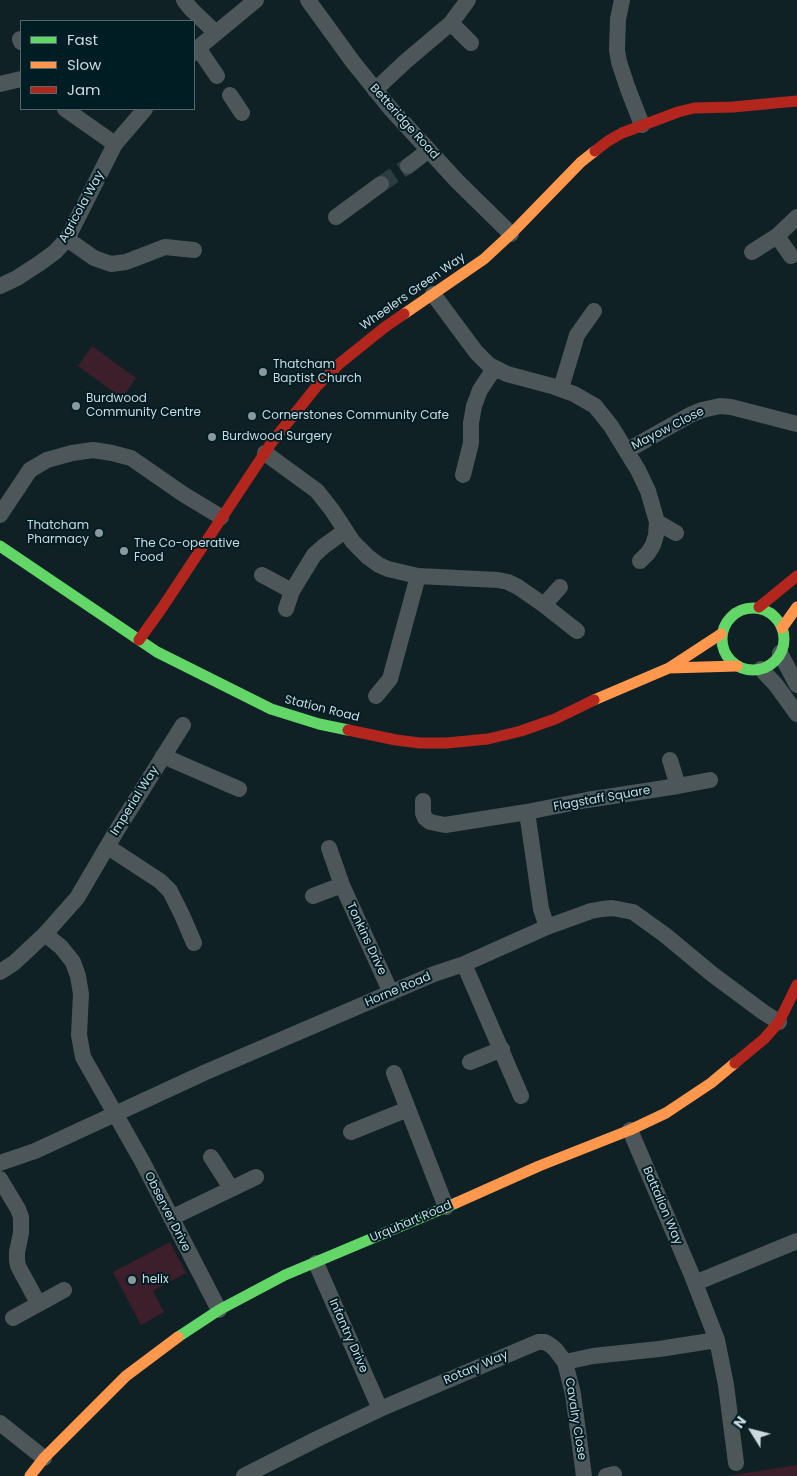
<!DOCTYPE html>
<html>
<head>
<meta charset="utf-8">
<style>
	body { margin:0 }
	#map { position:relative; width:797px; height:1476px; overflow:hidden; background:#102126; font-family:Poppins,sans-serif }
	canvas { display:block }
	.legend { position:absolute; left:20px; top:20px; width:175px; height:90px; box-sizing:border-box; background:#001d24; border:1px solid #51696f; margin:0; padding:6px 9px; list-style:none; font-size:15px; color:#cadadf }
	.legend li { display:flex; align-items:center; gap:10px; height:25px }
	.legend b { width:25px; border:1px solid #51696f }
	.north { position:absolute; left:727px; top:1406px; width:50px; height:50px; -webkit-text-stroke:4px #001d24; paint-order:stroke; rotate:306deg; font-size:14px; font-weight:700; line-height:20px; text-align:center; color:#cadadf }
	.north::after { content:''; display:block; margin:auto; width:18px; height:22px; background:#cadadf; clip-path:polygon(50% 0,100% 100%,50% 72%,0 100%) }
</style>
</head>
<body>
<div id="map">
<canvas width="797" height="1476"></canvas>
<ul class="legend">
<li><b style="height:6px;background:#63d668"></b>Fast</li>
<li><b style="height:6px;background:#ff974d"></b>Slow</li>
<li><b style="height:6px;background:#b3261e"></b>Jam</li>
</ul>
<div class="north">N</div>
</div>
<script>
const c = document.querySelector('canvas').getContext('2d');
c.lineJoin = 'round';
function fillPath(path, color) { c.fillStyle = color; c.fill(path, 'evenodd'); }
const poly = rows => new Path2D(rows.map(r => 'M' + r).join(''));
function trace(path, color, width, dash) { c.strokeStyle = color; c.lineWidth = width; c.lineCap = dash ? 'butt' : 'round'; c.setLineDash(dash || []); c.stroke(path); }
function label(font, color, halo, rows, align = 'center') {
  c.font = font + ' Poppins,sans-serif'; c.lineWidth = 4; c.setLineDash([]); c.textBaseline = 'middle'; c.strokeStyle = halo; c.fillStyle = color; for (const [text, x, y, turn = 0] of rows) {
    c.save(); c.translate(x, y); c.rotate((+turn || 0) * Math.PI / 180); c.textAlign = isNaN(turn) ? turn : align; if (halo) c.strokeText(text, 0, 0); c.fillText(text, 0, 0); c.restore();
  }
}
fillPath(poly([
	[92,346,136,378,122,398,78,366],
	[170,1242,186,1273,153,1291,164,1312,141,1325,113,1272],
	[797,1465,797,1476,727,1476]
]), '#3d1e2b');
trace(poly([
	[381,184,408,166]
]), '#2c3d42', 16, [16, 8]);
trace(poly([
	[184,0,191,9,216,33],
	[308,0,353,62,390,108,457,181,511,234],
	[622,0,618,19,617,50,619,62,628,89,642,125],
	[451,23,471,43],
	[20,39,21,42],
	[198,48,217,76],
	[194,53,198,48,256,0],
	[0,84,21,79],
	[375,90,406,61,451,23,468,0],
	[230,95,242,113],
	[65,109,115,144],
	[408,166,429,150],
	[336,217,381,184],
	[777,236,791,256],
	[67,239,94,258,111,264,126,262,165,247,194,250],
	[752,252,777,236,797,217],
	[0,286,17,278,40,263,55,252,67,239,115,144,145,109],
	[433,294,476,352,489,365,507,374,552,386,574,394,595,406,611,426,638,470,648,491,657,522,656,535,653,545,648,553,640,561],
	[561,388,577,335,594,311],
	[628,450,690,415,702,410,720,406,731,407,797,424],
	[265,453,317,491,332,510,353,542,368,557,379,565,388,569,418,576,498,580,508,582,518,587,544,605,577,631],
	[463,475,471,443,471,423,474,406,480,390,494,369],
	[0,515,30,470,47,460,72,453,93,450,112,453,131,458,183,494,221,517],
	[657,522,676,533],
	[262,575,292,591],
	[544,605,560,587],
	[286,609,292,591,314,555,324,546,345,531],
	[780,653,797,685],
	[761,669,776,685,797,714],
	[376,696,390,679,418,576],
	[163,756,239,789],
	[670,760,678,786],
	[423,801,423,813,425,818,430,822,445,825,527,812,587,800,678,786,710,780],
	[527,812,541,909,547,927],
	[108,847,160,881,170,891,182,915,194,943],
	[329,848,342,885,391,993],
	[313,896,342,885],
	[45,934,61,947,73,962,78,976,81,994,79,1035,83,1057,142,1161,219,1310],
	[464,964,521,1096],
	[0,972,14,963,45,934,77,898,117,830,183,725],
	[470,1062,502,1049],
	[394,1073,446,1207],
	[630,1130,691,1273,717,1340,726,1385,736,1463],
	[351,1132,408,1109],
	[211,1157,231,1188],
	[0,1163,35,1151,206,1072,434,974,464,964,547,927,591,911,602,909,612,908,633,912,665,935,712,974,763,1012,779,1022],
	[0,1179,18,1209,21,1217,21,1233,17,1252,17,1260,18,1266,38,1303],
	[171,1218,256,1177],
	[316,1263,380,1409],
	[695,1283,797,1241],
	[13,1318,64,1290],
	[565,1362,573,1394,584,1476],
	[0,1423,44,1458],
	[244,1476,319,1438,380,1409,538,1342,545,1342,550,1345,555,1349,565,1362,593,1356,659,1349,717,1340],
	[606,1476,614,1474]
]), '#4d575a', 16);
trace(poly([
	[0,546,157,652,271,709,319,724,348,730],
	'722 639a31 31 0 1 1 62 0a31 31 0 1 1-62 0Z',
	[178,1337,219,1310,285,1275,456,1203]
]), '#63d668', 11);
trace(poly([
	[404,314,484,259,511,234,581,162,595,151],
	[782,628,797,607],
	[669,668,737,666],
	[594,700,669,668,721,634],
	[456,1203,539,1166,630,1130,666,1113,711,1083,735,1063],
	[30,1476,44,1458,126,1376,178,1337]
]), '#ff974d', 11);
trace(poly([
	[595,151,608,141,622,133,678,112,694,108,733,107,797,101],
	[759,607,797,576],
	[139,640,162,608,272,442,317,386,339,364,385,327,404,314],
	[348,730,396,740,420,743,447,743,488,739,521,731,555,719,594,700],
	[735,1063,764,1039,779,1022,797,985]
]), '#b3261e', 11);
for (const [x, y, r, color] of [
	[263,372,5,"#89999e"],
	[76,406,5,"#89999e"],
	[252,416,5,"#89999e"],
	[212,437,5,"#89999e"],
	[99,533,5,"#89999e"],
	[124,551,5,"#89999e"],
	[132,1280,5,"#89999e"]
]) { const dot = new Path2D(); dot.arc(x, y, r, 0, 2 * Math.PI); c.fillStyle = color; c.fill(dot); trace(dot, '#001d24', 2); }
label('12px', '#cadadf', '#001d24', [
	["Betteridge Road",404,122,48],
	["Agricola Way",82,207,-61],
	["Wheelers Green Way",413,292,-35],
	["Mayow Close",668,429,-27],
	["Station Road",322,709,14],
	["Flagstaff Square",602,799,-10],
	["Imperial Way",135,801,-58],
	["Tonkins Drive",366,939,65],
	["Horne Road",398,990,-23],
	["Battalion Way",662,1206,67],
	["Observer Drive",167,1212,63],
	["Urquhart Road",411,1222,-23],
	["Infantry Drive",348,1336,66],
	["Rotary Way",476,1368,-23],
	["Cavalry Close",575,1419,81]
]);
label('12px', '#cadadf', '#001d24', [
	["Thatcham",273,365],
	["Baptist Church",273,379],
	["Burdwood",86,399],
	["Community Centre",86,413],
	["Cornerstones Community Cafe",262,416],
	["Burdwood Surgery",222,437],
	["Thatcham",89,526,"right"],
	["Pharmacy",89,540,"right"],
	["The Co-operative",134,544],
	["Food",134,558],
	["helix",142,1280]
], 'left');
</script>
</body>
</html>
